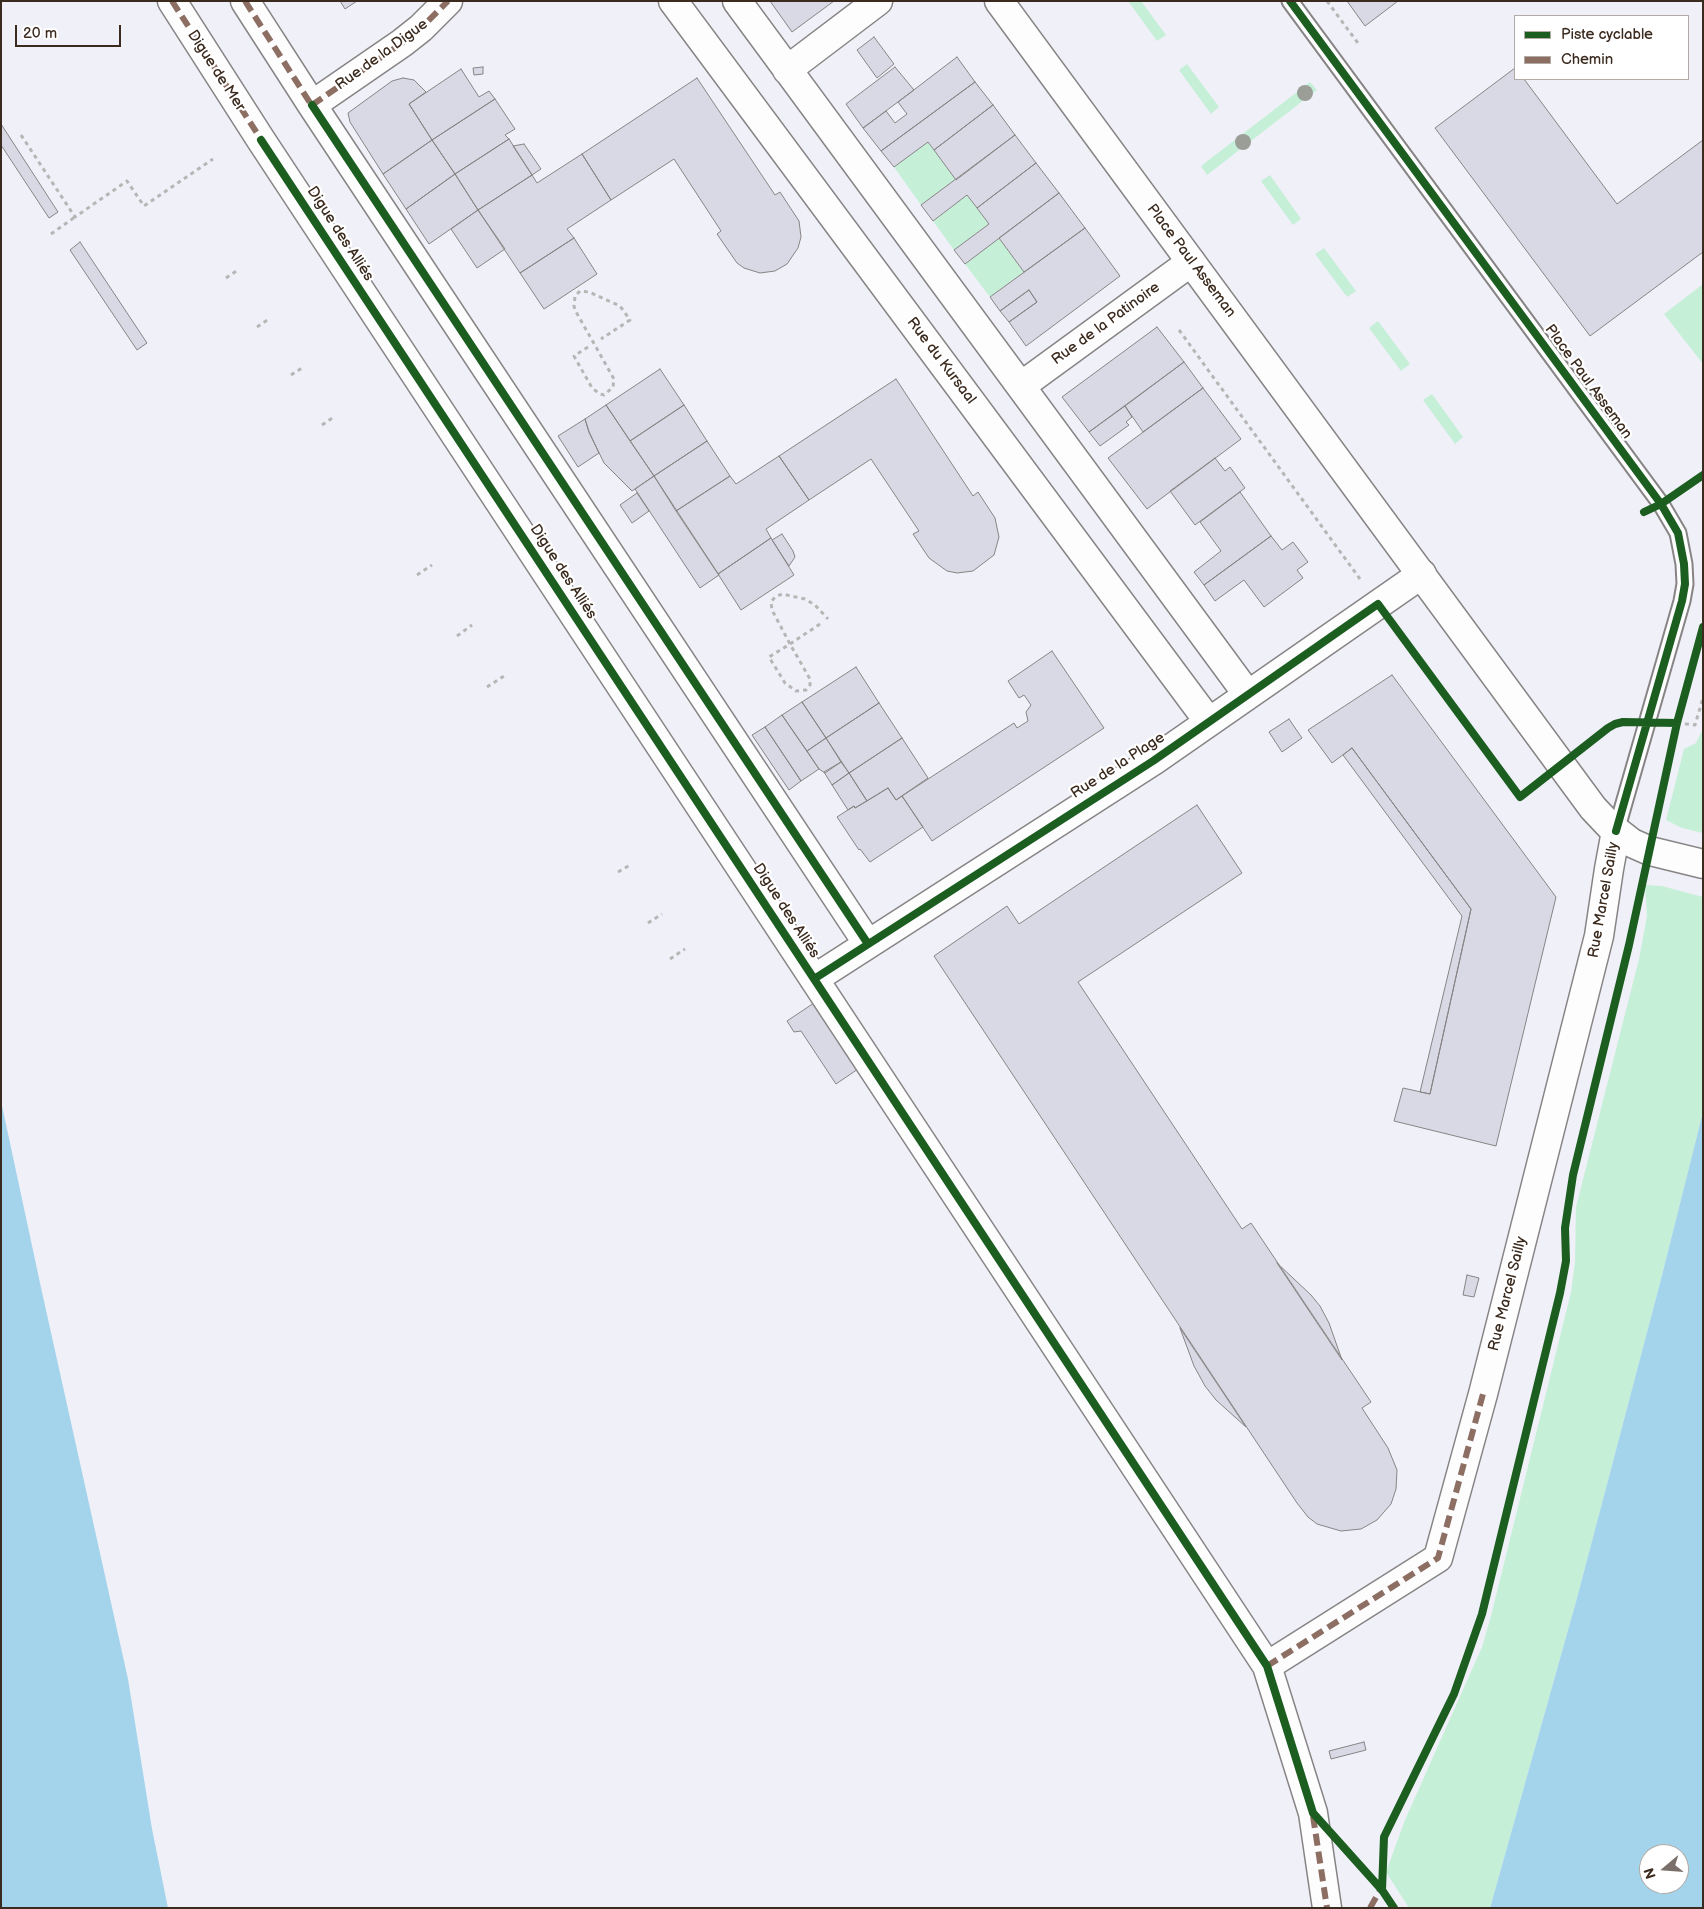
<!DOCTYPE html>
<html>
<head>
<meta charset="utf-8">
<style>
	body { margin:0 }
	#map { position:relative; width:1704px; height:1909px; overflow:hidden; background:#f0f0f8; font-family:"Balsamiq Sans",sans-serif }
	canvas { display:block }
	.frame { position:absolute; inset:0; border:2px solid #3b2a1e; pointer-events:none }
	.legend { position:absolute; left:1514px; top:15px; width:175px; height:65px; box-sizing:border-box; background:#fff; border:1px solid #b1aaa5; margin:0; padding:6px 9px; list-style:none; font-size:15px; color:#3b2a1e }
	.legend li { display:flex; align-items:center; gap:10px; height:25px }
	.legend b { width:25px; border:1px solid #b1aaa5 }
	.north { position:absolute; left:1639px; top:1844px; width:50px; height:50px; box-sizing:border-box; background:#fff; border:1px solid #b1aaa5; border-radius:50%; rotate:252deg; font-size:14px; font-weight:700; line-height:20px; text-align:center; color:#3b2a1e }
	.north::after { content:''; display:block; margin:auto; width:18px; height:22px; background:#7a6f6a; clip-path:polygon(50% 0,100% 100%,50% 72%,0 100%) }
	.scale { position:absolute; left:15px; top:25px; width:106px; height:22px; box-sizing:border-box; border:2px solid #3b2a1e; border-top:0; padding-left:6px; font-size:15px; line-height:18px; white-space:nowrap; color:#3b2a1e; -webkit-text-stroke:4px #fff; paint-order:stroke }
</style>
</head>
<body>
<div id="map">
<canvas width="1704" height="1909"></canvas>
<div class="frame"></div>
<ul class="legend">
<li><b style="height:6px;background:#1b5e20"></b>Piste cyclable</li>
<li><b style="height:6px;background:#8d6e63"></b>Chemin</li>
</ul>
<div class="north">N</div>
<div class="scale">20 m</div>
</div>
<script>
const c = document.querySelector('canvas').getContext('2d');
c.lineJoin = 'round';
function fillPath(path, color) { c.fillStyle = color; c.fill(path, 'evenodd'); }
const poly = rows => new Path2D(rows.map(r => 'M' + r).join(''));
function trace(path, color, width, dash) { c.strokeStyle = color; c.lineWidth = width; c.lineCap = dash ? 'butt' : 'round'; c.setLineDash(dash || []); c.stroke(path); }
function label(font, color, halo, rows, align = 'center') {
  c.font = font + ' "Balsamiq Sans",sans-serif'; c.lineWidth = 4.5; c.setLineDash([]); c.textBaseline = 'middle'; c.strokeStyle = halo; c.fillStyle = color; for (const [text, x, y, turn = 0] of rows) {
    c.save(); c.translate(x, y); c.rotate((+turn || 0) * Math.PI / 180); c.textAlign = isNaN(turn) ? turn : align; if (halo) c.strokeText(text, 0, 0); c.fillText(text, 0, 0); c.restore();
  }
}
fillPath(poly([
	[1128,1,1141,1,1166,35,1157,41],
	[1187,64,1219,107,1211,114,1179,70],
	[1310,82,1317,90,1207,175,1201,166],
	[928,142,956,180,921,205,894,167],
	[1270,175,1301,219,1293,225,1261,181],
	[967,195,989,224,954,250,933,221],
	[999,238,1024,272,990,297,965,264],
	[1324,248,1356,291,1347,297,1315,254],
	[1703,284,1703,364,1664,314],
	[1378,321,1410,364,1401,371,1369,328],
	[1432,394,1463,437,1455,444,1423,400],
	[1703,729,1703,833,1682,828,1666,820,1684,749,1696,743],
	[1645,885,1662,886,1703,897,1703,1112,1660,1283,1577,1598,1490,1908,1409,1908,1386,1872,1405,1820,1482,1647,1491,1616,1571,1292,1575,1262,1576,1207,1639,959,1647,916]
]), '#c6efd8');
fillPath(poly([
	[1,1101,40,1283,128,1679,152,1829,168,1908,1,1908],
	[1703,1112,1703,1908,1490,1908,1577,1598,1660,1283],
	[1649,1854,1679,1854,1679,1884,1649,1884]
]), '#a4d4eb');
const building = poly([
	[340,1,357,1,345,9,340,1],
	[770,1,834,1,792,32,770,1],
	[1347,1,1398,1,1365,26,1347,1],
	[874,37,894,64,877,78,857,50,874,37],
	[957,57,975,82,881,151,863,128,886,111,895,123,907,114,898,102,957,57],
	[483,67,483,74,474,75,473,68,483,67],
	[895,67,914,90,863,128,846,104,895,67],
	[1515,68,1515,79,1524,79,1617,204,1703,140,1703,252,1590,336,1435,128,1515,68],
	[461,69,479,97,489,91,495,99,432,140,409,104,461,69],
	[403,78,414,80,426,92,409,104,432,140,383,174,350,122,348,113,392,81,403,78],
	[697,78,775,195,780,192,799,221,801,237,798,248,787,264,775,271,760,273,744,268,737,263,717,234,721,231,674,159,611,200,582,154,697,78],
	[975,82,993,105,934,150,928,142,894,167,881,151,975,82],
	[495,99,515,129,505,135,509,139,455,174,432,140,495,99],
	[993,105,1015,135,956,180,934,150,993,105],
	[1,124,58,212,49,218,1,145,1,124],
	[1015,135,1036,163,977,208,967,195,933,221,921,205,1015,135],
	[509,139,532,175,478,210,455,174,509,139],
	[432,140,455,174,406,209,383,174,432,140],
	[524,144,541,169,532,175,513,146,524,144],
	[582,154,611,200,567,229,574,238,520,273,478,210,532,175,537,183,582,154],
	[1036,163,1059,193,965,264,954,250,989,224,977,208,1036,163],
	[455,174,478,210,429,244,406,209,455,174],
	[1059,193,1085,228,1024,272,999,238,1059,193],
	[478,210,505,249,477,268,451,229,478,210],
	[1085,228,1120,276,1026,346,1009,322,1037,302,1029,290,1000,311,990,297,1085,228],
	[574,238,597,274,544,309,520,273,574,238],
	[80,242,147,343,137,350,70,250,80,242],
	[1029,290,1037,302,1009,322,1000,311,1029,290],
	[1157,327,1184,362,1089,432,1062,397,1157,327],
	[1184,362,1203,388,1143,432,1125,406,1184,362],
	[660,369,684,405,630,441,606,405,660,369],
	[896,379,973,496,978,492,995,518,999,537,994,555,973,571,957,573,947,571,929,558,913,534,919,531,871,459,809,500,779,456,896,379],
	[1203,388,1241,439,1147,509,1108,458,1203,388],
	[606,405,654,476,632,491,604,463,589,432,585,419,606,405],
	[684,405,707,441,654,476,630,441,684,405],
	[1125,406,1132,417,1126,422,1129,425,1100,446,1089,432,1125,406],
	[585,419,589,432,599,453,578,467,558,436,585,419],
	[707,441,730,476,676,511,654,476,707,441],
	[779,456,809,500,766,529,771,538,718,574,676,511,730,476,736,484,779,456],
	[1215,458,1225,471,1230,467,1245,488,1195,525,1170,491,1215,458],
	[654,476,719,575,700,588,635,489,654,476],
	[1240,492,1271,536,1204,585,1194,572,1221,551,1200,522,1240,492],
	[637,493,649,511,632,523,620,505,637,493],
	[782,534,793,551,795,557,789,566,772,540,782,534],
	[1271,536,1282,550,1293,542,1308,562,1297,570,1303,578,1264,607,1244,580,1215,601,1204,585,1271,536],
	[771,538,794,575,741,610,718,574,771,538],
	[1052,651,1104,728,932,841,902,796,1014,723,1017,728,1028,721,1026,712,1031,705,1024,695,1019,698,1008,681,1052,651],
	[856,667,879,703,826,738,802,702,856,667],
	[1392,675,1556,897,1496,1146,1394,1121,1403,1088,1430,1094,1471,909,1352,748,1332,763,1308,730,1392,675],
	[802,702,826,738,807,751,782,715,802,702],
	[879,703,902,738,849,773,826,738,879,703],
	[782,715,819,769,801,781,765,727,782,715],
	[1289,719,1302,738,1282,752,1269,732,1289,719],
	[765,727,801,781,789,790,752,735,765,727],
	[826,738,841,762,825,773,819,769,807,751,826,738],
	[902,738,928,778,896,800,888,788,867,801,849,773,902,738],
	[1352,748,1471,909,1430,1094,1420,1092,1462,916,1343,755,1352,748],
	[841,762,849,773,832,785,824,772,841,762],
	[849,773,867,801,855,808,854,806,848,810,832,785,849,773],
	[888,788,896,800,902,796,923,827,870,862,860,849,859,850,837,817,854,806,855,808,888,788],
	[1197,805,1242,873,1078,982,1242,1229,1251,1223,1371,1402,1362,1408,1388,1448,1397,1470,1396,1489,1391,1504,1377,1520,1361,1529,1341,1531,1317,1524,1308,1517,1297,1503,934,956,1007,906,1019,924,1197,805],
	[817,1001,861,1067,836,1084,801,1031,794,1032,787,1021,817,1001],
	[1277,1263,1311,1295,1320,1306,1329,1323,1342,1360,1277,1263],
	[1467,1275,1479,1278,1474,1297,1463,1295,1467,1275],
	[1180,1328,1246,1427,1216,1400,1205,1386,1194,1366,1180,1328],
	[1364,1742,1366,1750,1331,1759,1329,1751,1364,1742]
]);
fillPath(building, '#d8d9e5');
trace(building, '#888485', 1);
const lane = poly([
	[1290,1,1661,504,1678,533,1684,564,1685,584,1682,601,1616,831]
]);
const street = poly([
	[172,1,261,140,1267,1666,1313,1813,1327,1908],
	[245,1,312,105,868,944],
	[673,1,1209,722],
	[737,1,1248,695],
	[787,70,878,1],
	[312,105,402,43,421,28,448,1],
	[1021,386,1191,262],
	[814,979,1153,761,1422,574],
	[1267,1666,1438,1558,1483,1394,1599,936,1609,869,1616,831]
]);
const secondary = poly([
	[999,1,1593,808,1610,826,1632,843,1650,851,1703,864]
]);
trace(lane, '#888485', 19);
trace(street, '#888485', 31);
trace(secondary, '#888485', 31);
trace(poly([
	[1327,1,1360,46],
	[21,135,75,217,127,181,144,206,213,159],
	[51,234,75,217],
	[226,278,238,270],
	[257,327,269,319],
	[1179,330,1360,579],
	[588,347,574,356,592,388,600,394,604,395,613,387,614,379,575,310,574,306,575,296,580,291,589,292,620,306,630,320,601,339],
	[291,375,302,368],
	[322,425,334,417],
	[417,575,432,565],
	[820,624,790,644,769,657,785,683,796,691,806,690,810,685,810,679,790,644,772,610,771,602,775,597,782,594,805,599,815,605,828,619],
	[457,636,472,625],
	[487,687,504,676],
	[1677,723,1695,725,1703,698],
	[618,872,630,865],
	[648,923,662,914],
	[670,959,685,949]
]), '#b7b5b5', 3, [4, 4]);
trace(lane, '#fdfdfe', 15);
trace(street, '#fdfdfe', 28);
trace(secondary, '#fdfdfe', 28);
trace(poly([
	[172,1,264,144],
	[245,1,314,109],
	[312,105,402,43,421,28,448,1],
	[1267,1666,1438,1558,1483,1394],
	[1313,1816,1327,1908],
	[1370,1908,1382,1887]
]), '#8d6e63', 6, [12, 6]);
trace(poly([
	[1290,1,1661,504,1678,533,1684,564,1685,584,1682,601,1616,831],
	[312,105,868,944],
	[261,140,1267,1666,1313,1813,1382,1890,1394,1908],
	[1644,512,1661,504,1703,475],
	[814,979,1153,761,1378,604,1520,797,1608,728,1615,724,1623,722,1677,723],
	[1382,1890,1384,1837,1454,1694,1482,1614,1560,1293,1566,1261,1565,1228,1573,1175,1629,945,1677,723,1703,627]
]), '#1b5e20', 8);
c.fillStyle = '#9b9e96';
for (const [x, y] of [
	[1305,93],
	[1243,142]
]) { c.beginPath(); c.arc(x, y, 8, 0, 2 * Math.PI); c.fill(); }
label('15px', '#3b2a1e', '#fff', [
	["Rue de la Digue",382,55,-36],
	["Digue de Mer",216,71,57],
	["Digue des Alliés",340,234,57],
	["Place Paul Asseman",1191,261,53],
	["Rue de la Patinoire",1106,324,-36],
	["Rue du Kursaal",941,361,53],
	["Place Paul Asseman",1588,382,54],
	["Digue des Alliés",563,572,57],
	["Rue de la Plage",1118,766,-33],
	["Rue Marcel Sailly",1604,900,-80],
	["Digue des Alliés",786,911,57],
	["Rue Marcel Sailly",1508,1294,-76]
]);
</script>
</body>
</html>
